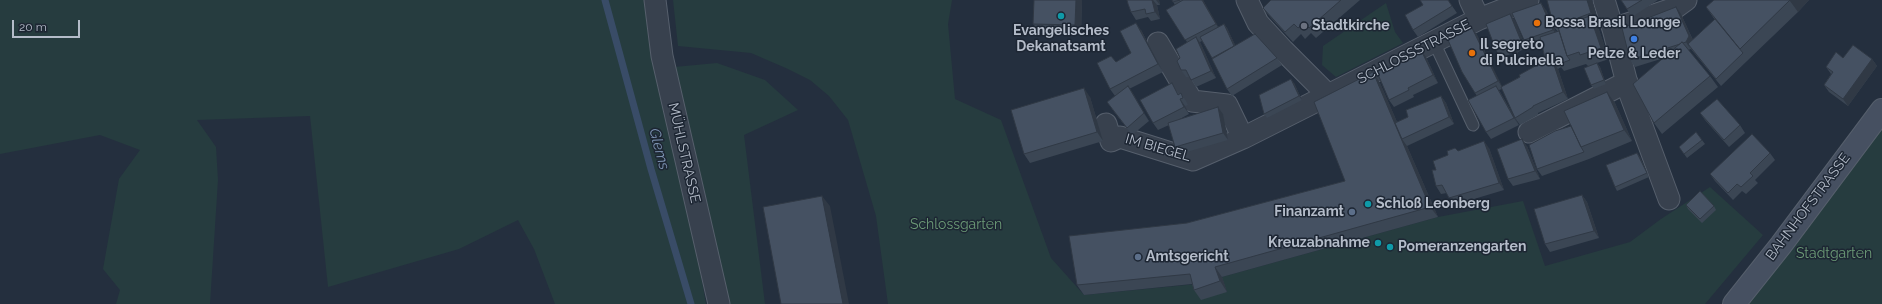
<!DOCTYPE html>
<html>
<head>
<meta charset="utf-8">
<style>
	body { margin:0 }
	#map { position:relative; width:1882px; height:304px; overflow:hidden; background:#242f3e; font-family:Raleway,sans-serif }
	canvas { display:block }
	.scale { position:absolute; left:12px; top:20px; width:68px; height:18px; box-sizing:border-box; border:2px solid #b4bcc9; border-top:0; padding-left:5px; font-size:12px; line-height:14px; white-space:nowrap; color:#b4bcc9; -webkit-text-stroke:3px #1d2633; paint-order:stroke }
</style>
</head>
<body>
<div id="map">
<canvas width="1882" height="304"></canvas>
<div class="scale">20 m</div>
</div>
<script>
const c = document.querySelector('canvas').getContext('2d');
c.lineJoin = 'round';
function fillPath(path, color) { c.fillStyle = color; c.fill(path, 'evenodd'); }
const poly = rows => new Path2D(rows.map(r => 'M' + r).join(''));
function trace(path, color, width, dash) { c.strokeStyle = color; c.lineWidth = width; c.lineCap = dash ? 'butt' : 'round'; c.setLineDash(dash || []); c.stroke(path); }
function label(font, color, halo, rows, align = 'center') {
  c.font = font + ' Raleway,sans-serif'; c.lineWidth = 3; c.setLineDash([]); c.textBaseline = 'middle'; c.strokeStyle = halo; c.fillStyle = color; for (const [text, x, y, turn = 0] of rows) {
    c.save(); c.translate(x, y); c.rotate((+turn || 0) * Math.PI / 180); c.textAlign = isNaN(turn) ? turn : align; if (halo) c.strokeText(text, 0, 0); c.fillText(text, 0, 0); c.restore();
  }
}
fillPath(poly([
	[0,0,656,0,662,56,706,304,555,304,534,249,518,220,459,249,328,287,310,116,197,120,216,147,218,180,210,304,116,304,120,290,103,269,119,179,140,150,100,135,0,154],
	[673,0,952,0,948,24,955,99,1001,120,1051,258,1084,295,1197,284,1227,292,1222,277,1438,217,1523,201,1545,266,1630,242,1661,219,1710,187,1763,235,1705,304,888,304,876,216,848,120,829,96,810,80,788,69,751,53,678,46],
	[1386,3,1395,32,1403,43,1336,77,1322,65,1323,46],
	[717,63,765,80,798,110,744,135,765,304,719,304,674,67],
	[1882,109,1882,304,1734,304]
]), '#263c3f');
trace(poly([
	[605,0,651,169,691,304]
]), '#394c67', 7);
const lane = poly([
	[1434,42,1473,125]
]);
const street = poly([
	[655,0,662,56,719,304],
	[1247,0,1258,23,1283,50,1328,95],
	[1470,0,1479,19],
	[1604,0,1613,29,1629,91,1669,199],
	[1613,29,1675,8,1686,0],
	[1158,43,1192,101,1227,105,1243,138],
	[1106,124,1111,141,1120,137,1193,160,1243,138,1479,19,1528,0],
	[1529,132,1627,82]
]);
const secondary = poly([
	[1734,304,1781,245,1882,110]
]);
trace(lane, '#565f6c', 13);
trace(street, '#565f6c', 23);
trace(secondary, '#565f6c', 24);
trace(lane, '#38414e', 11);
trace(street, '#38414e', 21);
trace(secondary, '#465061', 22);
fillPath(poly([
	[1082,0,1081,34,1040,33,1033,24],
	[1127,0,1159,0,1160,5,1157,5,1160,19,1151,21,1148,17,1136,20,1131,12],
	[1172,0,1203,0,1218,27,1224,24,1227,28,1235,45,1277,58,1282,65,1232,96,1227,89,1212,58,1202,41,1200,42,1216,78,1196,87,1190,77,1186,77,1181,70,1180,58,1187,42,1166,10,1175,5],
	[1271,0,1360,0,1316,38,1311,33,1305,39,1301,34,1293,42,1271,18,1263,8],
	[1448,0,1457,13,1418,37,1413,30],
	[1592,0,1599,24,1597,25,1598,27,1609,59,1597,63,1600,67,1606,84,1594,89,1591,85,1588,66,1586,64,1564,71,1561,67,1558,69,1568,99,1538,113,1538,115,1520,125,1515,118,1502,89,1499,90,1519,125,1491,139,1486,132,1477,96,1475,93,1472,28,1477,35,1502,87,1546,62,1541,43,1529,47,1524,40,1546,10,1556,32,1558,32,1554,27],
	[1621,0,1658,0,1632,17],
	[1714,0,1809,0,1798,12,1721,86,1691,49,1688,50,1710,76,1718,87,1662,134,1654,123,1664,58,1635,67,1630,60,1681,14,1693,40,1715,20,1706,7],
	[1510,14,1515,21,1526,48,1518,52,1517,56,1513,53,1501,58,1496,50],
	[1141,30,1163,72,1129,89,1149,121,1132,135,1112,109,1115,96,1110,89,1116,62,1131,53],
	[1426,57,1438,83,1413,95,1414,97,1394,107,1389,100],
	[1843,58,1872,59,1877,66,1848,106,1829,92,1824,85,1831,74,1826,67],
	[1294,83,1302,100,1267,118,1264,114],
	[1380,83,1397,122,1408,117,1441,96,1446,103,1454,124,1407,146,1438,217,1222,277,1227,292,1201,300,1194,290,1192,284,1084,295,1077,285,1187,223,1345,181],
	[1177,91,1179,94,1181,93,1186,101,1188,105,1185,106,1189,114,1178,120,1218,107,1223,114,1228,140,1180,154,1175,147,1169,125,1158,130,1153,123],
	[1607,92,1615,103,1632,141,1589,159,1542,176,1537,169,1571,126],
	[1090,97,1103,141,1030,163,1024,154],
	[1700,113,1740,125,1745,133,1729,147,1705,120],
	[1702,140,1705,144,1687,158,1679,147],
	[1527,146,1540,179,1513,186,1508,179],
	[1489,148,1504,190,1454,205,1447,193,1441,194,1436,186,1436,170,1458,151],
	[1637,153,1640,157,1649,177,1617,191,1615,187],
	[1770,153,1775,160,1755,180,1758,183,1746,194,1742,191,1733,200,1715,181,1710,174],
	[1582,195,1587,202,1599,238,1550,252,1545,244],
	[1686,205,1714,206,1716,210,1702,223,1688,209]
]), '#3b4654');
fillPath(poly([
	[1076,0,1082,0,1081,34,1075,25],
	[1152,0,1153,0,1157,5,1160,19,1155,12],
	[1156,0,1159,0,1160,5],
	[1202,0,1203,0,1221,31,1216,24],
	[1587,0,1592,0,1599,24,1591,13],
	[1790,0,1809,0,1798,12,1790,1],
	[1541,3,1546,10,1558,37,1553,30],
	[1676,7,1681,14,1694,43,1688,44,1691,50,1686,42],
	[1510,14,1515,21,1526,48,1521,41],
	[1590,16,1598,27,1609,59,1601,48],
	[1136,23,1141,30,1163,72,1158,64],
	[1224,24,1227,28,1239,53,1236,49],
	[1472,28,1477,35,1503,88,1498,81],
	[1196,37,1201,44,1216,78,1211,71],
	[1513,45,1518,52,1517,56,1512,48],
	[1421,50,1426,57,1438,83,1433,75],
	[1872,59,1877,66,1848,106,1843,99],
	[1553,62,1558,69,1568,99,1563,92],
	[1597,63,1600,67,1606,84,1604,80],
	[1373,72,1380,83,1404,138,1402,139,1407,146,1438,217,1430,207],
	[1291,79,1294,83,1302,100,1299,96],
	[1128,86,1133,93,1149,121,1144,113],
	[1496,86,1501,94,1519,125,1514,118],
	[1084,88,1090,97,1103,141,1097,132],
	[1607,92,1615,103,1632,141,1624,130],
	[1441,96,1446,103,1454,124,1449,117],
	[1180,99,1185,106,1189,114,1184,107],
	[1218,107,1223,114,1228,140,1223,133],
	[1522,139,1527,146,1540,179,1535,171],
	[1484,141,1489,148,1504,190,1499,183],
	[1637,153,1640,157,1649,177],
	[1582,195,1587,202,1599,238,1594,231],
	[822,196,830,206,849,304,843,304],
	[1215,267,1222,277,1227,292,1220,281]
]), '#303945');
const building = poly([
	[1034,0,1076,0,1075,25,1033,24,1034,0],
	[1127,0,1152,0,1155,12,1146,14,1145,9,1131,12,1128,4,1127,0],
	[1172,0,1180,0,1173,2,1172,0],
	[1183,0,1202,0,1216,24,1185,40,1166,10,1183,0],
	[1271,0,1341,0,1309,28,1304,23,1298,28,1294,24,1285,32,1263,8,1271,0],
	[1420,0,1448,0,1452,6,1413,30,1405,15,1423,5,1420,0],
	[1547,0,1587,0,1591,13,1554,27,1547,0],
	[1621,0,1642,0,1627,9,1621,0],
	[1714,0,1790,0,1740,49,1706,7,1714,0],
	[1541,3,1553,30,1524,40,1512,13,1541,3],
	[1676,7,1689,36,1686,42,1683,43,1682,42,1680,44,1630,60,1622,28,1676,7],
	[1510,14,1521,41,1513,45,1512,48,1508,46,1496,50,1486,24,1510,14],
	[1590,16,1601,48,1580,55,1579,52,1567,56,1558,27,1590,16],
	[1715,19,1743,53,1716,79,1688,44,1715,19],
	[1136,23,1158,64,1110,89,1097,63,1111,56,1116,62,1131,53,1120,31,1136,23],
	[1224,24,1234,46,1212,58,1200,37,1224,24],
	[1472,28,1498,81,1475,93,1462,72,1448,40,1472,28],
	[1559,31,1567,56,1570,60,1559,64,1557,60,1553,62,1563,92,1533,106,1533,107,1515,118,1501,87,1520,77,1519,75,1539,64,1546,62,1540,37,1559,31],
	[1255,34,1277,58,1227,89,1212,59,1255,34],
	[1196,37,1211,71,1191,80,1186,70,1181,70,1177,61,1180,58,1176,49,1196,37],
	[1682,42,1710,76,1654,123,1633,84,1682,42],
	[1853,45,1872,59,1843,99,1824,85,1833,72,1826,67,1836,52,1843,58,1853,45],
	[1421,50,1433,75,1408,88,1409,90,1389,100,1377,72,1421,50],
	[1597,63,1604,80,1591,85,1584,68,1597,63],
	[1373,72,1430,207,1215,267,1220,281,1194,290,1190,274,1077,285,1069,236,1187,223,1345,181,1314,102,1373,72],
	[1291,79,1299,96,1264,114,1259,95,1291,79],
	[1172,83,1178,95,1181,93,1183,98,1180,99,1184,107,1153,123,1140,100,1172,83],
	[1128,86,1144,113,1127,128,1107,102,1128,86],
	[1496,86,1514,118,1486,132,1468,100,1496,86],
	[1084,88,1097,132,1024,154,1011,110,1084,88],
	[1607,92,1624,130,1581,147,1564,111,1607,92],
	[1441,96,1449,117,1402,139,1395,123,1408,117,1406,110,1441,96],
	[1717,99,1740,125,1724,140,1700,113,1717,99],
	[1218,107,1223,133,1175,147,1168,123,1218,107],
	[1571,126,1581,147,1584,152,1537,169,1529,145,1555,131,1571,126],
	[1696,132,1702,140,1684,154,1679,147,1696,132],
	[1752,134,1770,153,1750,173,1753,176,1741,187,1737,184,1728,193,1710,174,1752,134],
	[1522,139,1535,171,1508,179,1497,149,1522,139],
	[1484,141,1499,183,1449,198,1442,185,1436,186,1432,170,1436,170,1433,161,1448,155,1447,151,1455,148,1458,151,1484,141],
	[1637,153,1647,173,1615,187,1606,165,1637,153],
	[1700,191,1714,206,1700,219,1686,205,1700,191],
	[1582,195,1594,231,1545,244,1534,209,1582,195],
	[822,196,843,304,781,304,763,207,822,196]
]);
fillPath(building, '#455162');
trace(building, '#303945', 1);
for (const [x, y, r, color] of [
	[1061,16,4,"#0f9aa8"],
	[1537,23,4,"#e8710a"],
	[1304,26,4,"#6b7280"],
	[1634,39,4,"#3f7fe0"],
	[1472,53,4,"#e8710a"],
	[1368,204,4,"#0f9aa8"],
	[1352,212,4,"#5c6f8a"],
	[1378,243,4,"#0f9aa8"],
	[1390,247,4,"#0f9aa8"],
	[1138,257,4,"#5c6f8a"]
]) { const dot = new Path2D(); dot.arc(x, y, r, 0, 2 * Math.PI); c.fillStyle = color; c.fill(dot); trace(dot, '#1d2633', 1.5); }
label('bold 14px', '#b4bcc9', '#1d2633', [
	["Bossa Brasil Lounge",1545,23],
	["Stadtkirche",1312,26],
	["Evangelisches",1061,31,"center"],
	["Dekanatsamt",1061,47,"center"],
	["Il segreto",1480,45],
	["di Pulcinella",1480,61],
	["Pelze & Leder",1634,54,"center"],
	["Schloß Leonberg",1376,204],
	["Finanzamt",1344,212,"right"],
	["Kreuzabnahme",1370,243,"right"],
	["Pomeranzengarten",1398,247],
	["Amtsgericht",1146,257]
], 'left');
label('14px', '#b4bcc9', '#1d2633', [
	["SCHLOSSSTRASSE",1414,52,-27],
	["IM BIEGEL",1158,148,16],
	["MÜHLSTRASSE",684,153,77],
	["BAHNHOFSTRASSE",1808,207,-53]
]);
label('14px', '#6b9a76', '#1d2633', [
	["Schlossgarten",956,225],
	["Stadtgarten",1834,254]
]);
label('italic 15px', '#7c92b1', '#1d2633', [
	["Glems",659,149,75]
]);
</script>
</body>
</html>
